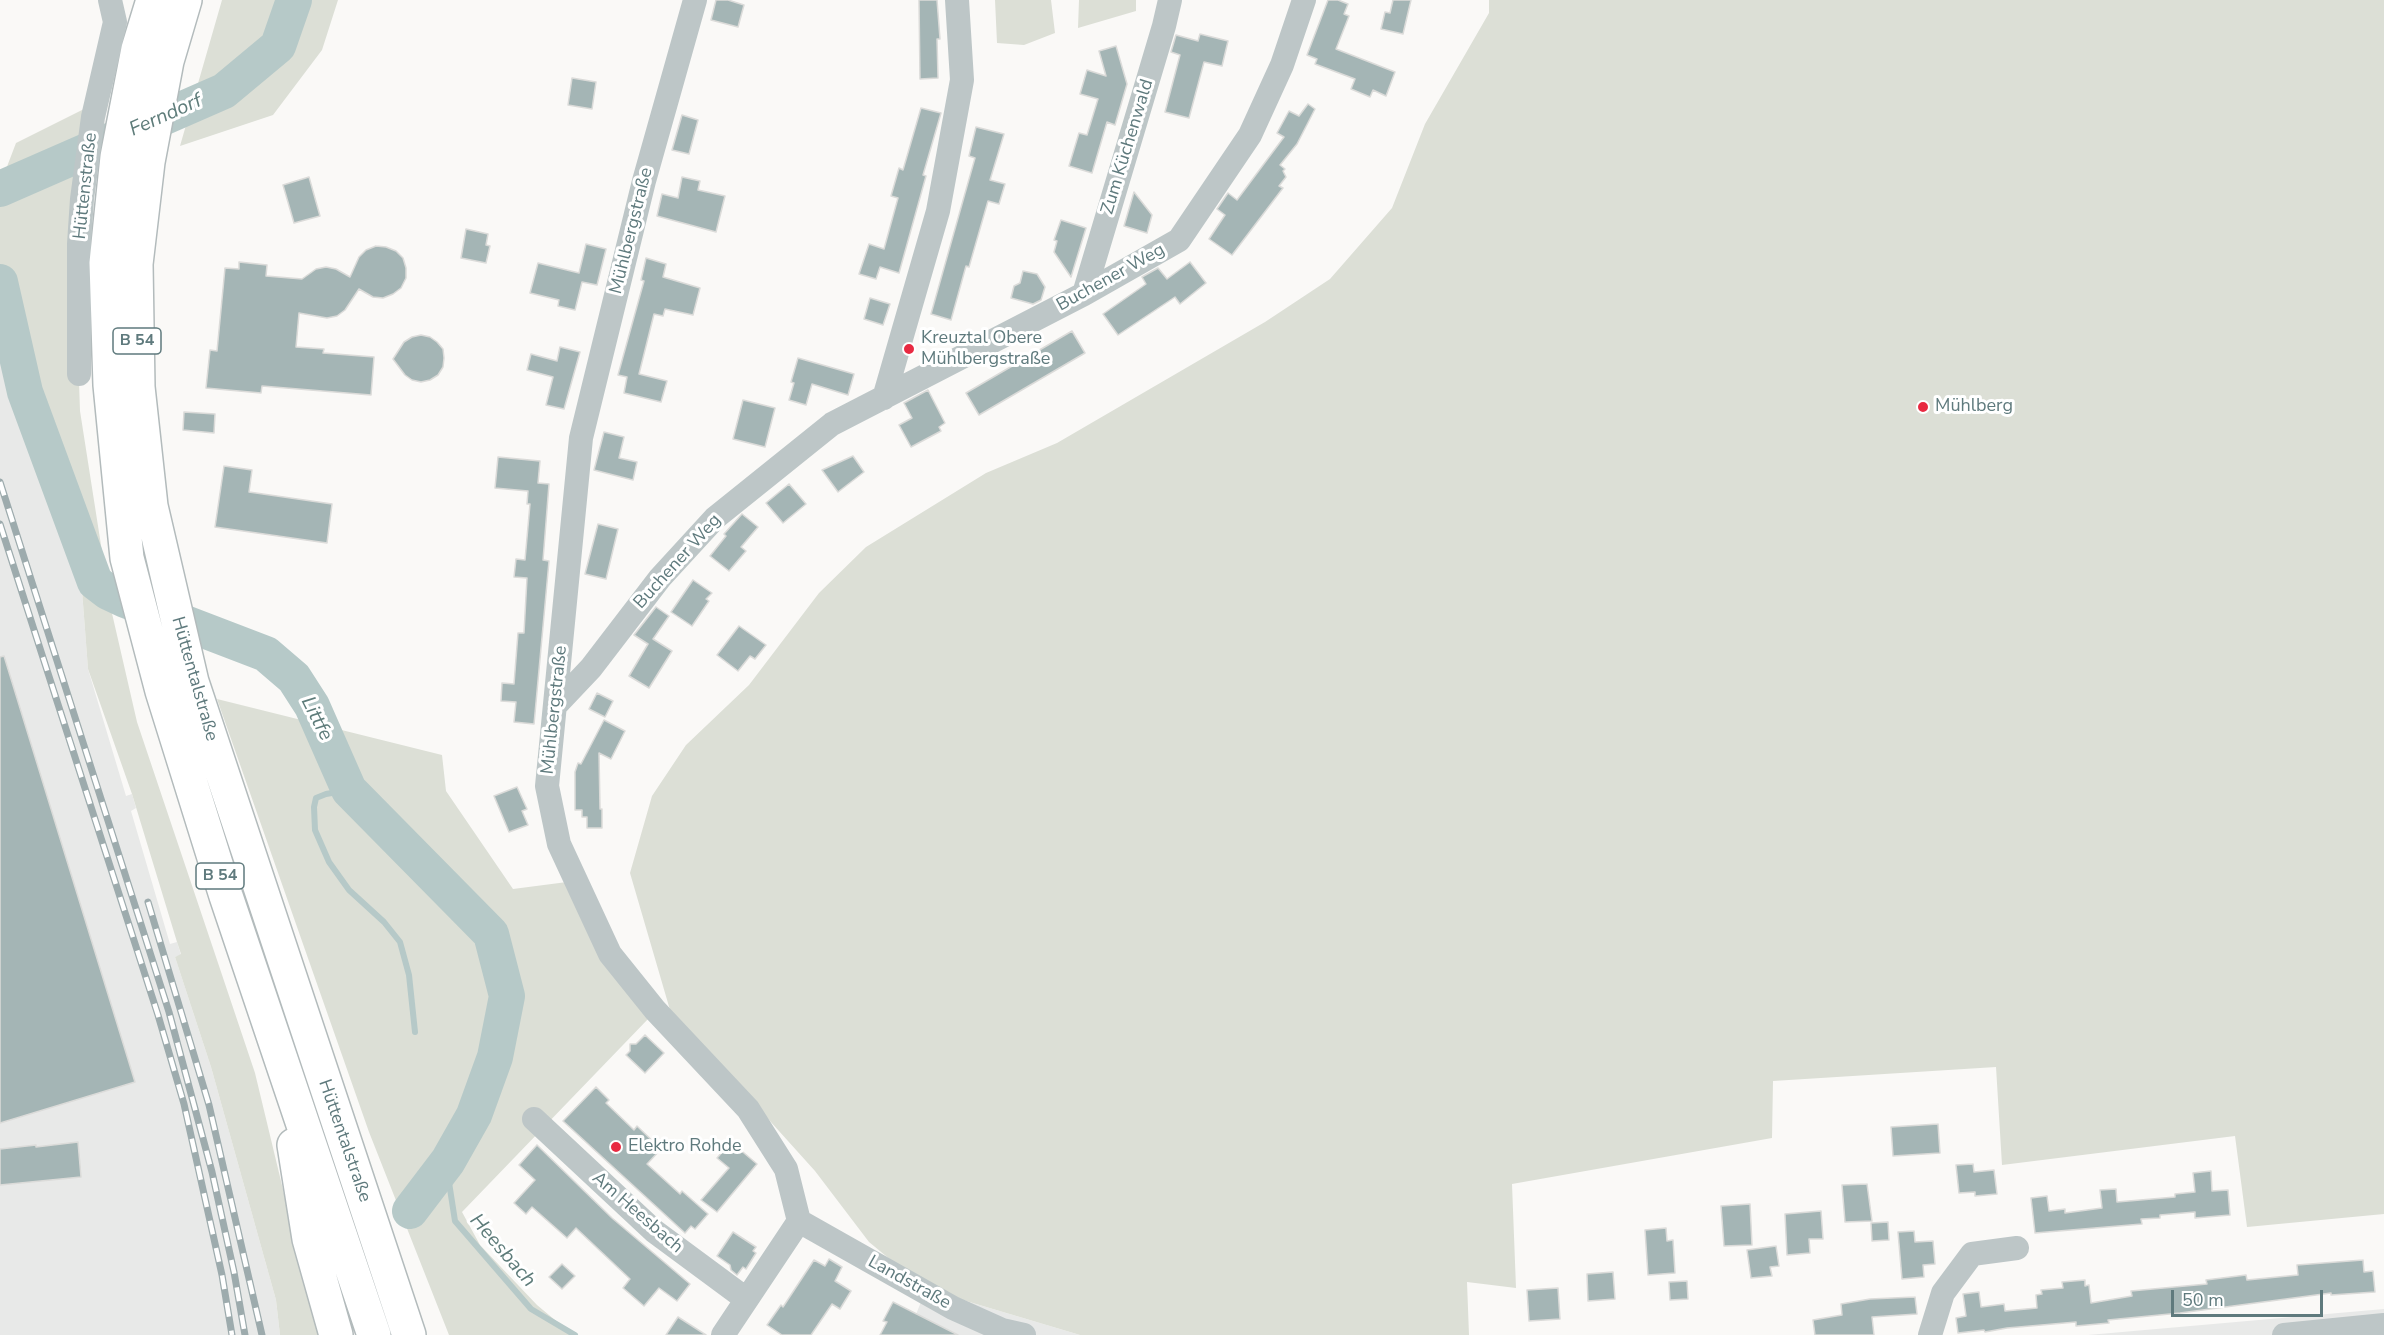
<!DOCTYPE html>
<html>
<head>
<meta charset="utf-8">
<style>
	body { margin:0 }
	#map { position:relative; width:2384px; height:1335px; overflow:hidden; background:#faf9f7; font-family:"Nunito Sans",sans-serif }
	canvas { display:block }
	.scale { position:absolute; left:2171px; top:1290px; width:152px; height:27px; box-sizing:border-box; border:3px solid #5f7a7d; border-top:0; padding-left:8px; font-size:18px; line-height:21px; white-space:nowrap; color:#5f7a7d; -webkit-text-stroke:4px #fff; paint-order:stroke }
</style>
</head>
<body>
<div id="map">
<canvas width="2384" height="1335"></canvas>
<div class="scale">50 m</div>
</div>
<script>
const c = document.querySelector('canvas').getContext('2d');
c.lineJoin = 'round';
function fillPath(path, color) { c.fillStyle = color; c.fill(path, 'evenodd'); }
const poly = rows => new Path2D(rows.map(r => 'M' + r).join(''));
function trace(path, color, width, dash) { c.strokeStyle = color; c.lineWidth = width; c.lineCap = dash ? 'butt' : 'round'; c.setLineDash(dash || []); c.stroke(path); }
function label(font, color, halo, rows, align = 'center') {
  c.font = font + ' "Nunito Sans",sans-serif'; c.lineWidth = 6; c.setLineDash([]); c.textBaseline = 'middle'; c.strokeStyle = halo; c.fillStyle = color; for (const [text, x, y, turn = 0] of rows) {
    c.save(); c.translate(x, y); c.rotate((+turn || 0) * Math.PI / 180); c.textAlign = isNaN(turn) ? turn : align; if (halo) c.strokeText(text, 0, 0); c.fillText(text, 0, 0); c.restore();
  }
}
fillPath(poly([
	[0,342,81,577,88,669,126,796,132,794,136,808,131,811,170,944,177,942,181,955,175,957,211,1067,276,1300,280,1335,0,1335],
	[926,1289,1080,1335,908,1335],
	[2384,1309,2384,1335,2088,1335]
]), '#e8e9e8');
fillPath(poly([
	[222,0,338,0,322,50,273,115,180,146],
	[995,0,1051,0,1055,33,1024,45,997,43],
	[1079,0,1136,0,1136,11,1078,28],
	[1489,0,2384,0,2384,1214,2247,1227,2235,1136,2002,1165,1996,1067,1773,1081,1772,1138,1512,1184,1516,1288,1467,1282,1469,1335,1080,1335,926,1289,869,1242,815,1171,670,1010,630,873,652,796,686,745,749,685,819,593,866,547,986,473,1057,443,1265,322,1330,279,1392,208,1425,124,1489,13],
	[84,109,76,292,80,411,111,609,137,722,255,1073,318,1335,280,1335,276,1300,211,1067,175,957,181,954,177,942,132,794,88,669,81,577,0,342,0,185,16,143],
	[217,699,442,755,446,791,513,889,567,882,649,1018,462,1212,480,1245,537,1305,573,1335,449,1335,369,1132]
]), '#dcdfd6');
trace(poly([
	[349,790,326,794,316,798,314,807,315,830,329,862,349,890,384,922,400,942,409,975,415,1032],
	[448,1161,448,1176,455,1221,531,1309,575,1335]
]), '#b6c9c8', 6);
trace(poly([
	[0,189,224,91,278,46,294,0],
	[0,282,25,392,95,582,108,592,125,600,266,654,294,678,312,706,349,790,491,934,507,996,495,1057,474,1115,448,1161,410,1211]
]), '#b6c9c8', 36);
const building = poly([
	[716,0,728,0,744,5,738,27,711,20,716,0],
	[919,0,937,0,940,39,937,39,938,78,920,79,919,0],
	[1328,0,1338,0,1348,4,1344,14,1349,16,1336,49,1395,72,1386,96,1373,90,1370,97,1351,89,1355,79,1315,64,1317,59,1307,55,1328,0],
	[1393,0,1411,0,1403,34,1381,29,1385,12,1390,13,1393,0],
	[1200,34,1228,41,1222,66,1204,62,1189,118,1165,112,1180,55,1171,52,1176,35,1198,41,1200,34],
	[1116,46,1127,84,1115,125,1107,122,1092,173,1069,166,1079,133,1087,135,1098,99,1080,94,1087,70,1106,76,1099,51,1116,46],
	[572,78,596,82,592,109,568,105,572,78],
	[1308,104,1315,109,1297,144,1280,165,1285,169,1283,171,1286,177,1279,186,1283,188,1232,255,1209,239,1225,215,1217,209,1228,193,1237,200,1284,137,1277,133,1289,111,1299,116,1308,104],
	[921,108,941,113,923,175,926,176,899,273,880,267,876,279,859,274,869,244,884,249,898,198,891,196,899,168,903,170,921,108],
	[682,115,698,120,689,154,672,150,682,115],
	[976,127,1004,134,990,180,1005,184,999,204,988,201,969,267,966,266,951,320,931,314,975,158,969,156,976,127],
	[309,177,320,216,294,223,283,185,309,177],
	[682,177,700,181,698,190,725,196,716,232,657,216,662,194,678,198,682,177],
	[1134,192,1152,215,1147,233,1124,226,1134,192],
	[1061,220,1086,228,1071,277,1054,252,1057,241,1054,240,1061,220],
	[466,229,488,234,486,245,490,246,486,263,461,258,466,229],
	[586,244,606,249,597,285,582,282,575,310,558,306,559,300,530,293,538,263,579,273,586,244],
	[376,246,386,247,396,251,403,258,406,268,406,278,401,288,393,294,383,298,373,297,359,289,345,310,337,316,327,318,299,313,296,347,324,349,323,353,374,357,371,395,262,386,261,393,206,388,210,350,217,351,225,268,239,269,239,262,267,265,266,276,302,279,316,269,326,267,336,269,350,277,359,257,366,250,376,246],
	[646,258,666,264,663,277,700,288,693,315,665,309,663,316,654,314,639,374,667,381,661,402,624,393,627,377,618,375,644,281,641,280,646,258],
	[1190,262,1206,283,1180,304,1175,297,1118,335,1103,314,1146,284,1142,277,1158,268,1167,279,1190,262],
	[1023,271,1037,274,1045,287,1041,300,1033,304,1011,298,1014,286,1020,283,1023,271],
	[870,298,890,304,883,325,864,319,870,298],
	[1072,331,1085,353,979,415,966,393,1072,331],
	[421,335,430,337,437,342,443,349,444,358,443,367,438,375,430,380,421,382,412,380,405,375,393,359,404,342,412,337,421,335],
	[560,347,580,352,564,409,546,405,553,377,527,370,531,354,557,361,560,347],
	[798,358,854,374,848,395,812,384,806,405,789,400,794,383,791,382,798,358],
	[928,390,945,423,939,427,941,431,911,447,899,425,912,418,904,403,928,390],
	[743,400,775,408,765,447,733,439,743,400],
	[184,412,215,414,214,433,183,430,184,412],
	[604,432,624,437,619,458,637,462,633,480,594,470,604,432],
	[853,456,864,472,838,492,822,470,853,456],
	[498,457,540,461,538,483,549,484,543,560,549,561,534,724,514,722,516,702,501,701,502,683,514,684,518,633,524,633,527,578,514,577,516,559,525,560,530,504,527,504,528,491,495,488,498,457],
	[224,466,252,470,249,492,332,504,327,543,215,527,224,466],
	[789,484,806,504,783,523,766,503,789,484],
	[742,514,758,527,741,547,746,551,729,571,710,556,726,536,724,534,742,514],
	[598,524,618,529,606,579,585,574,598,524],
	[693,580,712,593,706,599,709,601,692,626,671,612,693,580],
	[656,607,669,616,653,639,672,651,649,688,629,676,648,644,634,635,656,607],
	[739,626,766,645,755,659,750,656,738,671,717,655,739,626],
	[4,656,135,1082,0,1123,0,657,4,656],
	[597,693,613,701,605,717,589,709,597,693],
	[604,720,625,731,611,759,599,753,600,809,602,809,602,828,587,828,587,817,582,817,582,810,575,810,575,772,578,763,581,764,604,720],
	[517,787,527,809,522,811,528,825,509,832,494,796,517,787],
	[645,1035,664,1053,645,1073,626,1055,630,1051,630,1044,636,1044,645,1035],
	[596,1087,609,1100,606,1103,634,1130,637,1126,661,1149,647,1164,680,1194,682,1191,708,1214,695,1229,691,1226,685,1233,563,1121,596,1087],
	[1938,1124,1940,1153,1893,1156,1891,1127,1938,1124],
	[78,1142,81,1177,0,1185,0,1149,36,1145,36,1147,78,1142],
	[731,1142,757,1164,717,1212,701,1200,729,1168,717,1158,731,1142],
	[537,1145,612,1218,690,1284,677,1301,659,1288,644,1306,623,1288,630,1279,576,1228,567,1238,532,1207,526,1214,514,1203,535,1180,519,1165,537,1145],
	[1973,1164,1974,1172,1994,1170,1997,1194,1975,1196,1975,1192,1959,1193,1956,1165,1973,1164],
	[2211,1171,2212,1191,2228,1190,2230,1215,2195,1218,2195,1212,2160,1215,2160,1218,2141,1219,2142,1224,2035,1233,2031,1198,2047,1196,2049,1211,2065,1209,2065,1213,2102,1208,2100,1190,2116,1189,2117,1202,2175,1197,2175,1194,2195,1192,2193,1173,2211,1171],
	[1867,1184,1872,1221,1845,1222,1842,1185,1867,1184],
	[1750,1204,1752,1245,1724,1246,1721,1206,1750,1204],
	[1821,1211,1823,1239,1809,1239,1810,1253,1787,1255,1785,1214,1821,1211],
	[1888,1222,1889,1240,1872,1241,1871,1223,1888,1222],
	[1666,1228,1667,1241,1673,1240,1675,1273,1648,1275,1645,1230,1666,1228],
	[1914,1231,1915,1242,1933,1241,1935,1264,1923,1265,1924,1277,1902,1279,1898,1232,1914,1231],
	[733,1232,756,1247,753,1251,756,1253,746,1269,743,1267,737,1275,731,1270,730,1265,717,1256,733,1232],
	[1776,1246,1779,1266,1770,1267,1772,1276,1751,1278,1747,1250,1776,1246],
	[829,1259,842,1267,835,1281,851,1291,840,1309,832,1304,811,1335,782,1335,767,1325,781,1305,783,1307,814,1260,825,1266,829,1259],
	[2363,1260,2364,1272,2373,1271,2375,1292,2331,1295,2331,1293,2180,1313,2108,1320,2109,1323,2076,1326,2076,1322,2007,1328,1985,1332,1984,1330,1958,1333,1956,1318,1966,1316,1963,1294,1979,1292,1981,1307,2004,1304,2005,1311,2037,1308,2036,1295,2042,1294,2041,1290,2063,1288,2062,1282,2085,1280,2085,1286,2089,1285,2091,1303,2132,1296,2131,1291,2207,1284,2206,1280,2246,1275,2247,1280,2298,1275,2297,1265,2363,1260],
	[562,1264,575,1276,562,1289,549,1277,562,1264],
	[1613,1272,1615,1299,1588,1301,1587,1274,1613,1272],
	[1687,1281,1688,1299,1670,1300,1669,1282,1687,1281],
	[1558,1288,1560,1319,1529,1321,1527,1290,1558,1288],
	[1915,1297,1917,1314,1872,1317,1874,1335,1815,1335,1813,1320,1842,1315,1841,1304,1870,1299,1915,1297],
	[893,1302,958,1335,880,1335,887,1322,883,1321,893,1302],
	[678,1317,706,1335,666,1335,678,1317]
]);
fillPath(building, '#a4b5b5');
trace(building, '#dbdbd9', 1.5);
const highway = poly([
	[153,0,138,49,117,157,106,263,110,385,127,558,162,691,226,896,374,1335],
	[185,0,167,61,148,162,136,264,138,387,151,506,192,682,409,1335],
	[294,1145,309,1239,336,1335]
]);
trace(highway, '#b3bbbc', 36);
trace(poly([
	[695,0,644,181,581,438,547,786,559,844,610,954,655,1010,748,1109,786,1169,799,1221,723,1335],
	[1084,294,1164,26,1170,0],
	[79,374,79,244,82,199,93,117,115,22,110,0],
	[884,398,938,211,962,80,957,0],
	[556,705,591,668,660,578,715,518,832,424,1084,294,1179,240,1250,135,1282,65,1304,0],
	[534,1119,654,1231,746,1299],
	[799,1221,953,1308,1002,1330,1024,1335],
	[1930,1335,1943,1293,1972,1254,2017,1248],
	[2284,1335,2384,1325]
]), '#bdc6c7', 24);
trace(highway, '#fff', 33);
const rail = poly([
	[0,482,169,1012,212,1172,234,1272,245,1335],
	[0,524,158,1015,184,1104,222,1275,232,1335],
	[148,902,209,1105,262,1335]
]);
trace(rail, '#9dabad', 7);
trace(rail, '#fff', 4.5, [14]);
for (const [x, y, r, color] of [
	[909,349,6,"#e82941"],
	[1923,407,6,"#e82941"],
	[616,1147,6,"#e82941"]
]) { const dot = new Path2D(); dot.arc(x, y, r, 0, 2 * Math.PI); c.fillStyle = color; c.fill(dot); trace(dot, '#fff', 2); }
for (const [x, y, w] of [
	[137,341,48],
	[220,876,48]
]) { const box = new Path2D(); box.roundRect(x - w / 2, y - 13, w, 26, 4.5); c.fillStyle = '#fff'; c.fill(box); trace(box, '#5f7a7d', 1.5); }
label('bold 16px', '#5f7a7d', null, [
	["B 54",137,341],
	["B 54",220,876]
]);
label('18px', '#5f7a7d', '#fff', [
	["Zum Küchenwald",1128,147,-73],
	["Hüttenstraße",86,186,-84],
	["Mühlbergstraße",632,231,-76],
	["Buchener Weg",1111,278,-29],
	["Buchener Weg",678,562,-48],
	["Hüttentalstraße",194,679,74],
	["Mühlbergstraße",555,710,-84],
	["Hüttentalstraße",344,1141,71],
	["Am Heesbach",637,1213,41],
	["Landstraße",909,1283,29]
]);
label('18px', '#5f7a7d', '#fff', [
	["Kreuztal Obere",921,339],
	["Mühlbergstraße",921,360],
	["Mühlberg",1935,407],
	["Elektro Rohde",628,1147]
], 'left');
label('italic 20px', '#5e7c7a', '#fff', [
	["Ferndorf",166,116,-24],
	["Littfe",316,719,63],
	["Heesbach",502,1251,49]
]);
</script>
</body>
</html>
